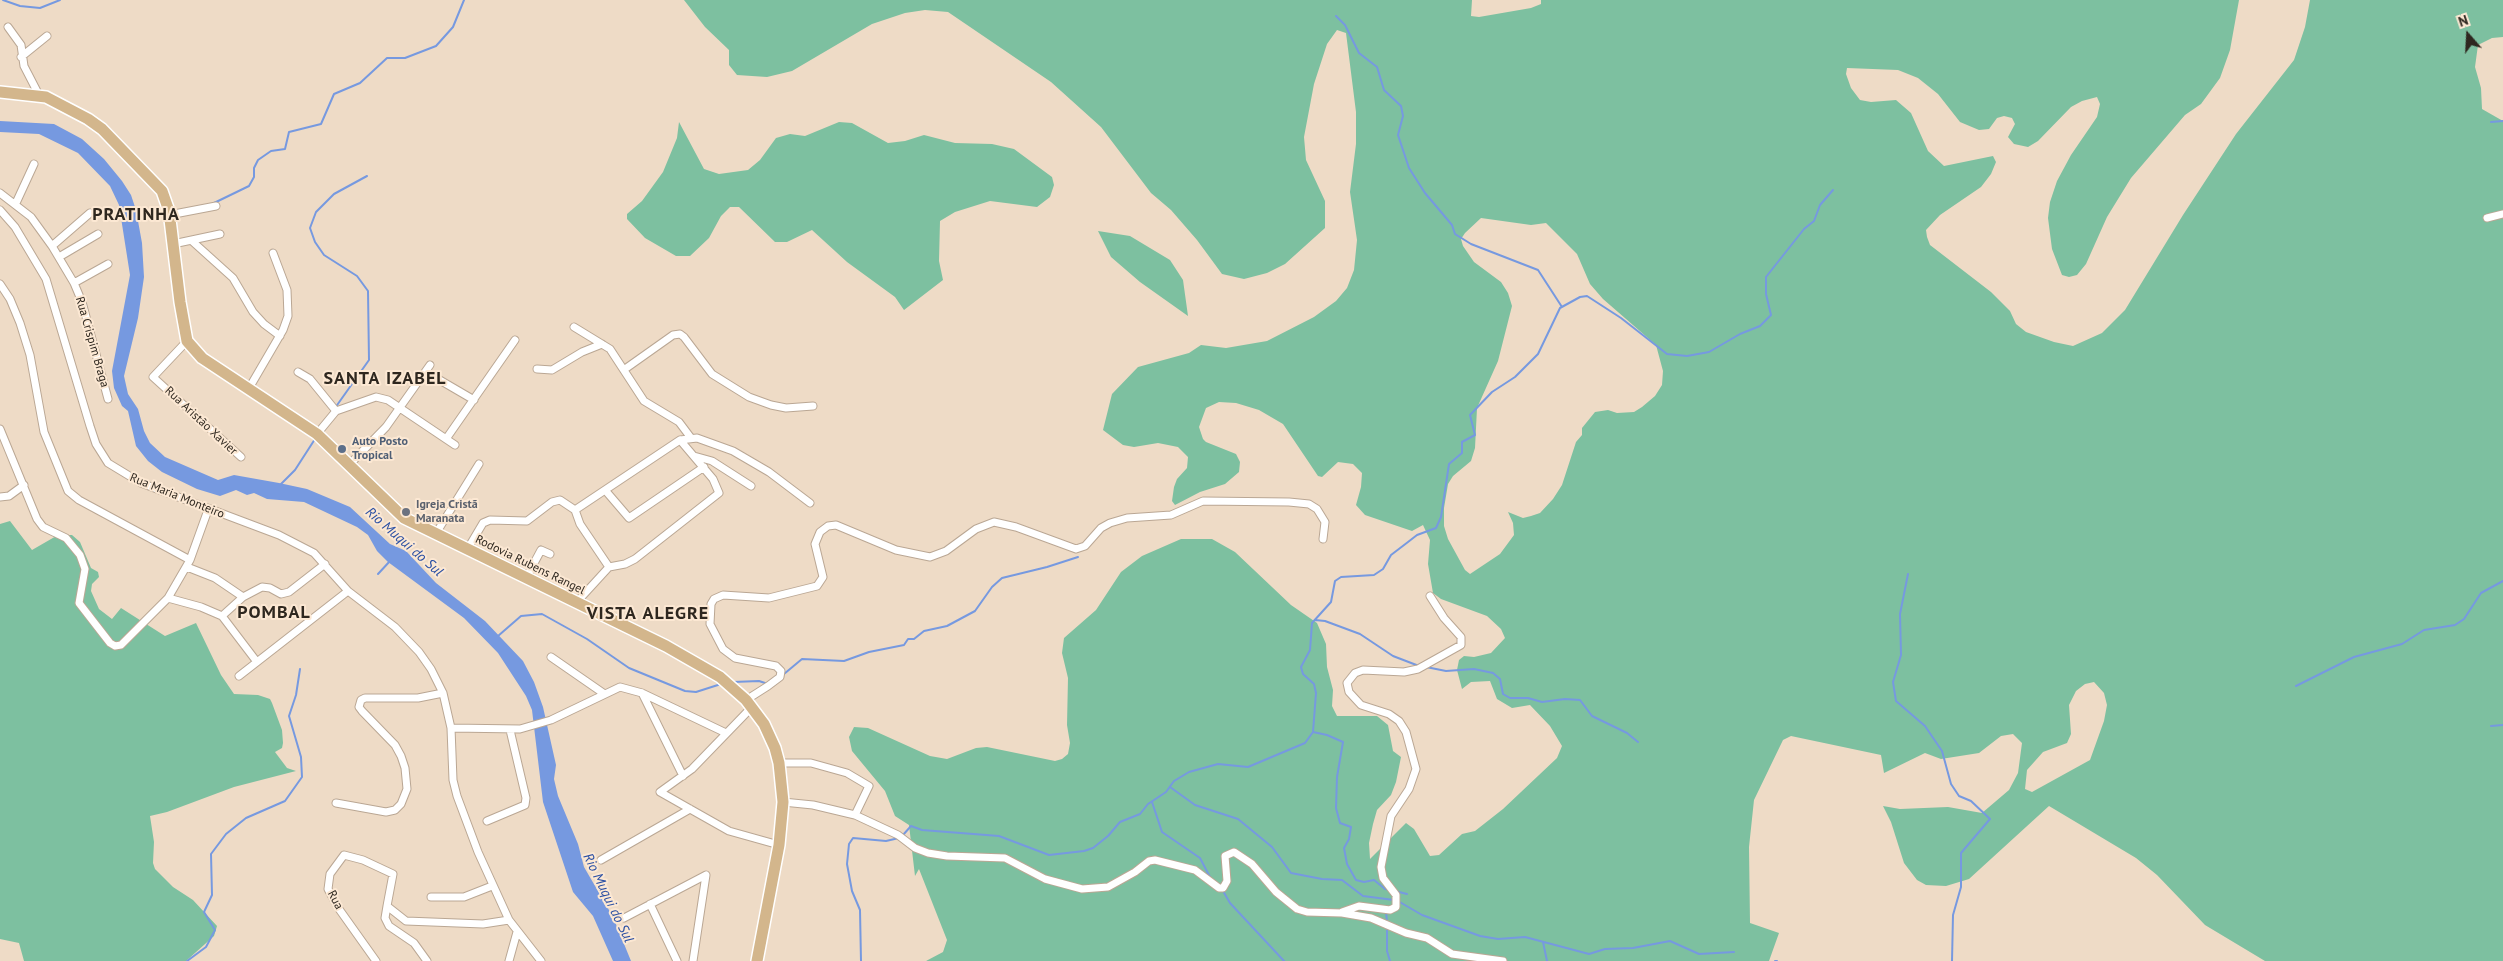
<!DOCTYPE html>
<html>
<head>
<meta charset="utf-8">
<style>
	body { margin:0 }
	#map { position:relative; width:2503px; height:961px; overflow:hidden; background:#eedbc6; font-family:"PT Sans",sans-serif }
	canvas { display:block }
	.north { position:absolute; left:2443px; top:10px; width:50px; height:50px; -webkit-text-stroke:4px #fce8d3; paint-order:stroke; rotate:341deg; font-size:14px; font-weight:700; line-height:20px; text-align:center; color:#2e271f }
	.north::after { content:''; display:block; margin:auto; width:18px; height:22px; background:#2e271f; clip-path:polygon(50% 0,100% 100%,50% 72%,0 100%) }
</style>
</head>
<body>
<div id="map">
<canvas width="2503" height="961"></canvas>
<div class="north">N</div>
</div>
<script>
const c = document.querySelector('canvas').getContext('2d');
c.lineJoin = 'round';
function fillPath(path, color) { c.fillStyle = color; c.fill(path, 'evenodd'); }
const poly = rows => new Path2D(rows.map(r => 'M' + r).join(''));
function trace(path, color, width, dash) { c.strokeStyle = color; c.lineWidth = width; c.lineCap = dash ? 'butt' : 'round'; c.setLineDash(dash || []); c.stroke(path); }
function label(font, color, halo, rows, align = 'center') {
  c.font = font + ' "PT Sans",sans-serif'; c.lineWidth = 4; c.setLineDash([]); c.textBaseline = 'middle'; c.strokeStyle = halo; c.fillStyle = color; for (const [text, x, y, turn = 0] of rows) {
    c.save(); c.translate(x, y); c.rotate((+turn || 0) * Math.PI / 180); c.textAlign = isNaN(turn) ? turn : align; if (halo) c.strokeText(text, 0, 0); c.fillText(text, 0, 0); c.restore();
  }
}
fillPath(poly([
	[684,0,1472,0,1471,16,1479,17,1531,8,1541,4,1541,0,2239,0,2230,50,2220,78,2201,104,2185,115,2131,178,2107,217,2086,264,2077,275,2069,277,2062,275,2052,249,2048,218,2050,202,2057,181,2071,155,2097,117,2100,104,2097,97,2082,101,2071,107,2038,141,2028,147,2014,144,2008,137,2015,124,2012,118,2004,116,1997,118,1989,129,1979,130,1960,122,1938,94,1918,78,1898,70,1847,68,1846,74,1851,88,1860,100,1871,102,1896,100,1911,113,1928,151,1944,166,1993,156,1996,162,1991,174,1981,187,1940,215,1926,230,1927,237,1930,245,1991,292,2010,311,2016,324,2026,332,2054,342,2073,346,2102,333,2125,310,2183,215,2236,134,2294,60,2305,27,2310,0,2503,0,2503,37,2492,38,2478,45,2475,67,2481,88,2482,109,2503,121,2503,961,2265,961,2205,925,2157,875,2136,858,2049,806,1969,879,1946,886,1926,885,1917,880,1904,863,1891,822,1883,806,1900,809,1948,807,1982,813,2009,790,2018,773,2022,743,2013,734,2001,736,1979,753,1941,759,1925,753,1884,773,1881,755,1791,736,1783,740,1754,800,1749,847,1750,923,1779,933,1769,961,926,961,943,952,947,940,919,869,915,876,909,825,895,816,885,791,852,751,849,737,854,727,868,728,930,756,947,759,976,748,987,747,1055,761,1062,759,1068,754,1070,743,1067,725,1068,678,1062,653,1064,638,1096,610,1121,572,1142,556,1181,539,1212,539,1235,552,1291,605,1317,623,1326,644,1327,667,1333,690,1332,706,1337,716,1377,716,1388,725,1393,751,1401,757,1396,782,1391,795,1377,810,1373,824,1369,843,1370,859,1406,823,1414,829,1430,856,1439,855,1462,834,1475,831,1503,809,1557,758,1562,746,1550,726,1530,705,1512,708,1497,699,1490,681,1471,682,1462,689,1457,670,1459,660,1464,656,1474,657,1491,653,1505,638,1501,629,1487,616,1441,599,1433,593,1428,564,1430,540,1423,525,1412,531,1365,515,1356,505,1361,487,1362,473,1353,464,1338,462,1322,477,1318,476,1283,424,1259,410,1236,403,1219,402,1206,408,1199,427,1203,439,1206,442,1236,454,1240,462,1239,472,1225,484,1200,492,1175,505,1172,501,1174,487,1177,479,1187,468,1188,457,1178,447,1158,443,1134,447,1123,445,1103,430,1112,394,1138,367,1189,353,1201,345,1226,348,1267,341,1314,317,1336,301,1347,288,1354,270,1357,240,1350,192,1356,144,1356,112,1346,33,1337,30,1327,44,1314,84,1304,137,1306,160,1325,201,1325,228,1285,264,1267,273,1244,279,1222,274,1197,240,1171,210,1151,193,1101,127,1051,82,948,12,925,10,905,13,872,24,792,71,767,77,737,75,729,65,729,50,705,27],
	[1481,218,1531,225,1546,223,1577,254,1590,284,1603,299,1656,345,1663,371,1662,385,1655,396,1642,407,1634,412,1617,413,1608,410,1595,412,1582,428,1582,435,1576,442,1562,485,1553,499,1540,513,1531,516,1523,518,1508,512,1513,523,1514,535,1500,554,1470,574,1465,570,1448,539,1444,526,1444,508,1448,484,1453,476,1471,461,1475,448,1477,408,1498,361,1512,306,1508,293,1501,282,1474,262,1463,246,1461,239,1465,233],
	[2094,682,2104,693,2107,705,2104,721,2090,760,2032,792,2025,789,2027,770,2043,752,2067,743,2071,734,2069,705,2076,691,2085,684],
	[679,122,704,169,719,174,748,170,760,160,776,138,790,134,805,136,839,122,852,123,888,143,905,141,924,135,955,143,992,144,1014,149,1052,177,1054,185,1050,197,1037,207,990,201,955,212,940,221,939,261,943,280,904,310,895,297,847,262,812,230,787,242,775,242,739,207,730,207,721,216,709,238,690,256,676,256,645,238,627,219,627,214,642,201,663,172,677,138],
	[1098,231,1130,236,1170,260,1183,280,1188,316,1140,282,1111,257],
	[10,521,32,550,58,535,72,535,80,542,91,568,98,572,99,577,92,584,91,591,99,609,112,619,121,608,165,636,196,623,221,675,234,694,258,695,270,699,272,703,282,730,283,743,282,748,275,752,287,768,296,771,234,787,167,812,150,816,154,842,153,863,155,869,173,887,193,900,217,926,214,936,186,961,24,961,19,943,0,939,0,524]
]), '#7dc0a0');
fillPath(poly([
	[0,121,54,124,82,139,104,159,122,181,131,195,136,210,142,243,144,277,138,318,124,376,128,394,138,409,144,431,150,443,165,457,218,480,234,475,279,483,307,489,350,507,390,544,406,551,436,583,485,621,523,661,534,682,543,707,556,765,554,779,558,796,578,844,584,867,613,917,631,961,613,961,593,916,573,892,543,802,532,710,526,696,498,653,464,618,388,562,377,551,368,535,357,527,304,502,267,499,254,493,247,495,236,490,220,496,197,489,162,472,148,461,136,446,128,411,122,406,114,388,112,371,130,275,119,205,110,186,78,153,39,134,0,132]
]), '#7699e0');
trace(poly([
	[3,0,20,6,40,8,60,0],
	[1336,16,1345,25,1359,53,1377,67,1384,90,1401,106,1403,116,1398,135,1409,168,1425,193,1452,225,1455,234,1471,244,1538,270,1562,307],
	[2491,122,2503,121],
	[214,203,249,186,254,177,254,168,258,160,271,151,285,149,289,132,321,124,334,94,360,83,387,58,405,58,436,46,453,27,464,0],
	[136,218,165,213],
	[335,408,369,360,368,291,357,276,324,255,315,242,310,228,316,212,334,194,367,176],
	[280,485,295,470,315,439],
	[378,574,390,561],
	[1908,574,1900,614,1901,655,1893,682,1896,701,1925,726,1942,751,1951,784,1959,796,1971,801,1990,819,1961,853,1961,887,1953,915,1952,961],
	[1315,620,1325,621,1360,634,1393,656,1419,666],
	[498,636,521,616,542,614,587,639,629,668,685,691,696,692,721,684],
	[1426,667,1446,671,1474,669,1493,673,1500,679,1503,694,1510,698,1528,698,1542,702,1565,699,1580,700,1592,716,1627,733,1638,742],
	[784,674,802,659,844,661,869,652,904,645,908,639,914,639,924,631,947,626,975,611,992,587,1002,578,1047,567,1078,557],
	[733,682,759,681,768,684],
	[2296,686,2354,657,2402,644,2424,630,2455,625,2464,619,2481,593,2503,581],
	[2491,726,2503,725],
	[1313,732,1327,735,1343,742,1337,777,1336,808,1340,823,1351,827,1349,839,1344,848,1347,864,1356,880,1364,882,1374,880,1385,889,1390,890],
	[1170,787,1195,805,1238,819,1272,847,1291,873,1322,879,1342,880,1363,896,1394,900],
	[1152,802,1162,832,1200,858,1211,879],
	[903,835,911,826,922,830,999,836,1049,855,1084,851,1093,848,1108,836,1120,822,1140,814,1148,804,1166,792,1174,781,1189,772,1218,764,1248,767,1305,743,1313,732,1316,693,1314,684,1303,674,1301,667,1310,650,1312,623,1331,602,1335,581,1341,577,1374,575,1383,569,1391,555,1408,542,1417,535,1436,528,1441,517,1449,464,1462,453,1462,442,1475,435,1470,415,1492,392,1515,377,1538,354,1560,308,1580,297,1587,296,1621,318,1667,354,1687,356,1709,352,1740,334,1760,326,1771,315,1766,294,1766,277,1804,229,1814,221,1820,205,1833,190],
	[1223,891,1230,903,1284,961],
	[1395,891,1407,894],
	[1398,901,1422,915,1480,936,1498,939,1525,937,1589,954,1605,949,1633,948,1670,941,1699,954,1734,952],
	[1386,911,1387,922],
	[1387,926,1387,951,1390,961],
	[1543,942,1547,961],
	[187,961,206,947,215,930,204,912,212,895,211,854,226,834,246,818,285,801,302,777,301,757,289,716,296,695,300,669],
	[861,961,860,910,852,891,847,864,849,844,853,838,886,841,899,838],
	[1775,961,1777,961]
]), '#7699e0', 2);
const minor = poly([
	[8,27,21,45,24,66,39,95],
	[21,57,47,36],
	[0,193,31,217,52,246,74,283,82,302,108,399],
	[16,203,34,164],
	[0,210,15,227,46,279,90,426,96,444,108,463,141,483,279,535,314,553,348,591,395,627,419,652,431,669,443,693,451,728,453,780,457,796,478,852,509,920,541,961],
	[169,215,216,206],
	[2487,218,2503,214],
	[192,241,233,278,253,312,264,324,280,336],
	[173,244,220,234],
	[52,246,90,213],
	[59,257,98,234],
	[74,283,108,264],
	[0,284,10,299,20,323,30,355,44,432,68,491,79,500,190,560],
	[574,327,610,349,644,401,679,422,691,438],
	[187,341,153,377,241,457],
	[537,369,552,370,582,352,602,344],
	[625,369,673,335,680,334,684,337,712,374,749,397,771,405,786,408,813,406],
	[298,372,310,379,336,411],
	[426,372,474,400],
	[248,390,283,330,288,316,287,290,273,253],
	[0,429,37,519,43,527,66,538,80,555,85,569,79,603,110,643,115,646,121,645,168,598,190,560,208,510],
	[317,434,336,411,376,397,388,400,455,445],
	[446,439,515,340],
	[694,456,712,461,751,486],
	[349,465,386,427,430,365],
	[605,490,629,518,704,467],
	[0,497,9,496,24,485],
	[435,535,479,464],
	[467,550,483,523,490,520,527,521,552,502,560,500,575,510],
	[187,567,215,578,243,597],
	[609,567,580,524,575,510,680,440,697,438,733,451,769,472,810,503],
	[526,578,541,550,550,554],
	[168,598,201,607,222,616,257,662],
	[576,603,609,567,625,564,635,559,719,493,713,479,680,440],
	[222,616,243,597,262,587,270,588,281,594,289,592,325,564],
	[551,657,603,693],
	[239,676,348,591],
	[642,693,683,776],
	[746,700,768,686,780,677,781,671,776,666,735,658,723,649,710,624,711,604,714,599,723,595,769,598,817,586,823,577,815,544,820,532,828,526,836,525,896,550,930,557,946,551,976,529,994,522,1016,527,1076,549,1085,546,1101,528,1110,523,1127,518,1171,515,1203,501,1289,502,1309,504,1317,509,1325,522,1323,539],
	[752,707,692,769,660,792,729,831,779,845],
	[451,728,520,729,551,720,620,687,642,693,726,733],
	[779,763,811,763,847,773,869,786,855,815],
	[783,802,813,805,855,815,898,835,915,848,928,853,947,856,1005,858,1045,879,1082,889,1108,887,1135,872,1149,861,1155,860,1195,870,1219,888,1223,888,1227,881,1225,856,1234,852,1252,864,1276,892,1297,909,1307,912,1342,913,1371,918,1406,933,1427,938,1452,954,1503,961],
	[336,803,386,812,395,810,401,804,407,789,405,768,401,756,395,745,362,711,359,707,361,700,365,698,418,698,443,693],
	[487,821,525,805,526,798,510,730],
	[601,860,690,809],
	[431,897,464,897,492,886],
	[650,904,677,961],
	[387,906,385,918,389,926,414,943,427,961],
	[1342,912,1359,906,1390,910,1396,907,1396,895,1383,878,1381,867,1391,816,1409,789,1416,769,1406,732,1399,721,1389,714,1361,705,1349,692,1347,683,1355,673,1363,670,1404,672,1418,669,1461,645,1461,637,1444,618,1430,596],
	[624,918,706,875,693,961],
	[376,961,339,909,328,889,330,874,344,855,363,860,393,874,387,906,406,921,483,924,509,920],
	[509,961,517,932]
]);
const primary = poly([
	[0,92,46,97,88,119,102,129,162,191,169,211,180,302,187,341,202,358,317,434,404,518,666,646,720,677,746,700,764,724,775,748,779,763,783,802,779,845,757,961]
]);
trace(minor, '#baa794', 9);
trace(primary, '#fff', 14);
trace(minor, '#fff', 7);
trace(primary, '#d3b68c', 11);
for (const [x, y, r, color] of [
	[342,449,5,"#5c6f8a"],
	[406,512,5,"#6b7280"]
]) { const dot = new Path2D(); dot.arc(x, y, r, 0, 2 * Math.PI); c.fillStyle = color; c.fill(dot); trace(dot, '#fce8d3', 2); }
label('12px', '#2e271f', '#fce8d3', [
	["Rua Crispim Braga",92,342,74],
	["Rua Aristão Xavier",201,421,43],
	["Rua Maria Monteiro",177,496,22],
	["Rodovia Rubens Rangel",530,565,26],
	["Rua",335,900,62]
]);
label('bold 12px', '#4e5e75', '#fce8d3', [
	["Auto Posto",352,442],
	["Tropical",352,456]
], 'left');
label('bold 12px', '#5b616d', '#fce8d3', [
	["Igreja Cristã",416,505],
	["Maranata",416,519]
], 'left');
label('italic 14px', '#2a4fa3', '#fce8d3', [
	["Rio Muqui do Sul",404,542,41],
	["Rio Muqui do Sul",608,898,64]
]);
c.letterSpacing = '1px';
label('bold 18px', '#2e271f', '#fce8d3', [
	["PRATINHA",136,215],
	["SANTA IZABEL",385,379],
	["POMBAL",274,613],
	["VISTA ALEGRE",648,614]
]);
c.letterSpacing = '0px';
</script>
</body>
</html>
